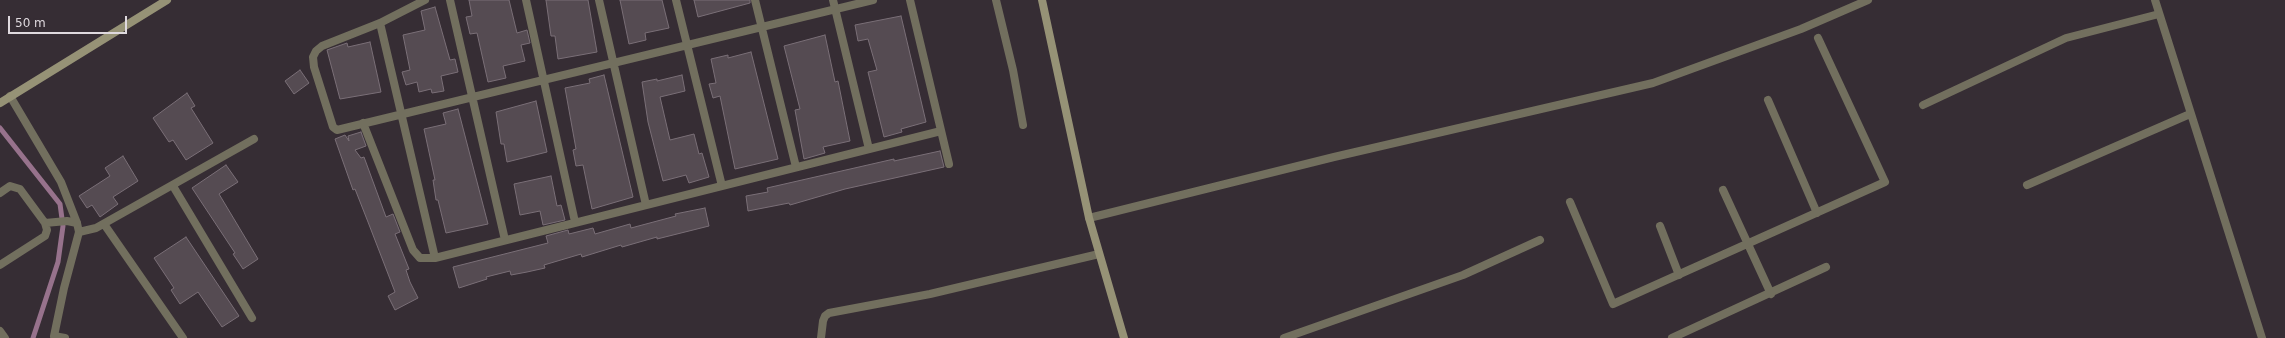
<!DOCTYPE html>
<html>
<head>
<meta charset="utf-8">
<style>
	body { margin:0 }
	#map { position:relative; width:2285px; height:338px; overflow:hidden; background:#362d34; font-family:"DejaVu Sans",sans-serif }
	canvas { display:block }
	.scale { position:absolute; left:8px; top:16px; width:119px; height:18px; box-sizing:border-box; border:2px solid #dfd9de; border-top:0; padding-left:5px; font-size:12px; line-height:14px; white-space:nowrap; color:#dfd9de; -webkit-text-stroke:3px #362d34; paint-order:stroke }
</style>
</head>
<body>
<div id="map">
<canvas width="2285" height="338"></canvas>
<div class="scale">50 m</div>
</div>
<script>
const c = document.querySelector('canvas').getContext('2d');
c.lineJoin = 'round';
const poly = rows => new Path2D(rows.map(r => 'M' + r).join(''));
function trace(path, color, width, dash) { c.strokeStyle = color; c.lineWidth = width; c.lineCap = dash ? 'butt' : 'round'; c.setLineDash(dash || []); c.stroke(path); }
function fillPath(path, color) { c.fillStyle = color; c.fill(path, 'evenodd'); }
trace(poly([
	[0,128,60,204,63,226,58,262,33,338]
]), '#97728c', 5);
const building = poly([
	[469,0,509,0,517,33,527,30,530,43,521,45,525,61,503,66,506,78,488,82,477,33,470,34,466,17,472,16,469,0],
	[546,0,588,0,597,52,558,59,555,36,551,36,546,0],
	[620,0,662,0,669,28,645,33,646,40,629,44,620,0],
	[694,0,750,0,750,3,698,17,694,0],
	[435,7,450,60,455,59,458,72,441,76,444,91,432,93,431,89,419,92,417,82,406,85,402,72,410,70,403,35,425,30,421,11,435,7],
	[901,16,926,122,901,129,902,132,884,137,868,72,877,70,868,39,858,41,855,25,901,16],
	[825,35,835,82,838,81,850,141,823,147,825,153,804,159,795,110,800,109,784,46,825,35],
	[370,42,381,92,340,99,327,50,347,43,348,47,370,42],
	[751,52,778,159,735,169,720,96,713,98,709,84,716,83,711,59,728,55,728,58,751,52],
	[300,70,309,83,294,94,285,81,300,70],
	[604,75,633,197,592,209,583,165,576,166,573,150,576,149,565,88,590,83,589,79,604,75],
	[682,75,685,91,660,97,670,140,694,134,699,154,702,153,709,177,689,183,686,175,663,181,648,122,642,82,657,79,657,81,682,75],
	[187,93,195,106,191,108,213,143,186,160,173,140,169,142,153,118,187,93],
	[536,101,547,152,507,162,504,144,501,144,496,112,536,101],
	[458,109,488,224,446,233,438,200,436,200,433,180,435,180,424,129,446,124,443,113,458,109],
	[361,132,366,146,355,150,361,158,364,157,386,217,393,214,400,232,395,234,409,269,406,270,410,282,418,298,395,310,388,296,395,292,368,222,355,189,353,190,335,139,345,135,349,141,348,136,361,132],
	[940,151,944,167,845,189,790,205,789,203,748,211,746,196,768,192,767,188,894,159,894,161,940,151],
	[123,156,138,181,113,197,118,204,100,217,92,205,87,208,79,196,110,176,105,168,123,156],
	[226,165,238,182,219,194,258,259,243,269,233,254,235,253,192,188,226,165],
	[551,176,557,206,561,205,565,220,543,225,540,211,520,215,514,184,551,176],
	[705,208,709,226,657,239,657,237,622,247,621,245,582,257,581,254,544,265,545,268,527,272,511,275,510,271,486,277,487,279,459,288,453,267,548,243,546,236,568,230,569,234,593,228,595,234,630,224,631,228,676,216,675,214,705,208],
	[186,237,239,316,222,327,198,292,180,304,171,290,174,288,154,258,186,237]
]);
fillPath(building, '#554b52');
trace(building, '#7a6f77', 1);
trace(poly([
	[425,0,380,23,322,46,316,51,313,57,314,67,333,127,337,130,873,0],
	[450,0,505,240],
	[526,0,575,222],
	[599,0,646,205],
	[676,0,722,186],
	[755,0,796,167],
	[833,0,869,149],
	[910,0,949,164],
	[996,0,1013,70,1023,125],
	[2155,0,2262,338],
	[380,23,435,258],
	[10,96,61,182,77,223,79,232,64,288,54,336,65,338],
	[1768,100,1817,213],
	[1923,105,2066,38,2159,14],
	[363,123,413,250,420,258,435,258,941,131],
	[2027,185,2190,114],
	[173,186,252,318],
	[1723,190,1771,294],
	[0,193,10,186,20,189,45,223,47,230,45,236,0,265],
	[1570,202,1613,304,1885,182,1818,38],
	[1089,218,1334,157,1653,83,1801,29,1868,0],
	[45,223,67,221,77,223],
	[104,224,183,338],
	[1660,226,1679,275],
	[79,232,96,228,254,139],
	[0,331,5,338],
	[821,338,823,321,825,316,829,313,930,294,1099,254],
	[1284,338,1463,275,1540,240],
	[1672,338,1826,267]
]), '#726f5e', 8);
trace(poly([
	[1042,0,1089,218,1124,338],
	[0,103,167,0]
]), '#969276', 8);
</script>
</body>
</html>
